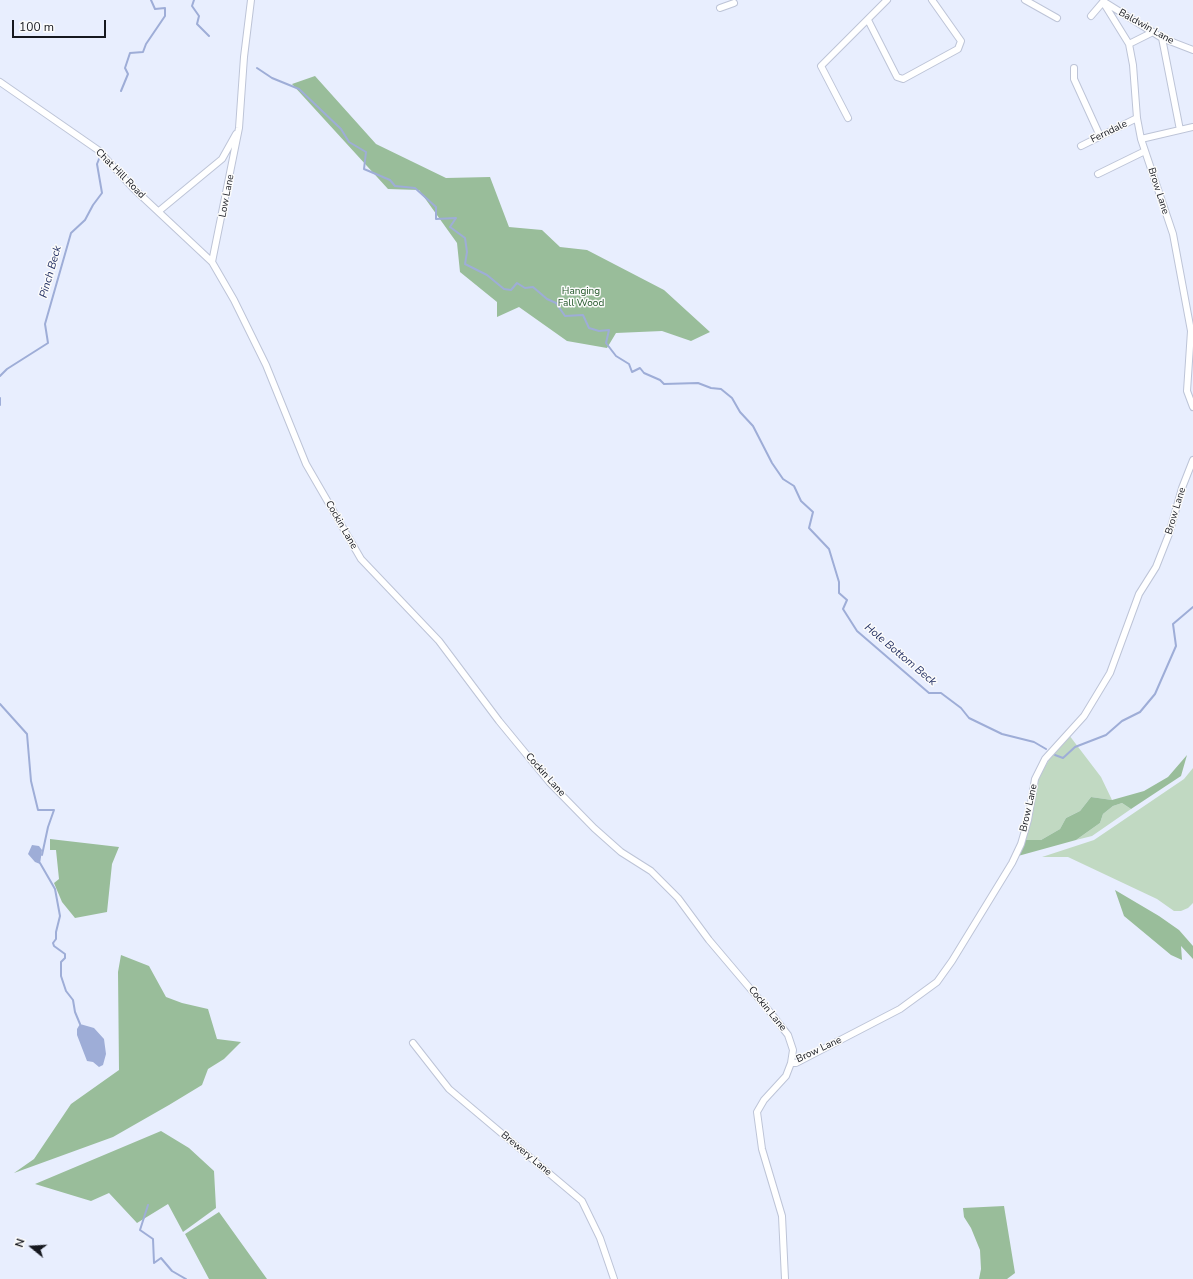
<!DOCTYPE html>
<html>
<head>
<meta charset="utf-8">
<style>
	body { margin:0 }
	#map { position:relative; width:1193px; height:1279px; overflow:hidden; background:#e8eefe; font-family:"Nunito Sans",sans-serif }
	canvas { display:block }
	.north { position:absolute; left:12px; top:1227px; width:40px; height:40px; -webkit-text-stroke:3px #fbfbfb; paint-order:stroke; rotate:288deg; font-size:11px; font-weight:700; line-height:16px; text-align:center; color:#16181f }
	.north::after { content:''; display:block; margin:auto; width:14px; height:18px; background:#16181f; clip-path:polygon(50% 0,100% 100%,50% 72%,0 100%) }
	.scale { position:absolute; left:12px; top:20px; width:94px; height:18px; box-sizing:border-box; border:2px solid #16181f; border-top:0; padding-left:5px; font-size:12px; line-height:14px; white-space:nowrap; color:#16181f; -webkit-text-stroke:3px #fbfbfb; paint-order:stroke }
</style>
</head>
<body>
<div id="map">
<canvas width="1193" height="1279"></canvas>
<div class="north">N</div>
<div class="scale">100 m</div>
</div>
<script>
const c = document.querySelector('canvas').getContext('2d');
c.lineJoin = 'round';
function fillPath(path, color) { c.fillStyle = color; c.fill(path, 'evenodd'); }
const poly = rows => new Path2D(rows.map(r => 'M' + r).join(''));
function trace(path, color, width, dash) { c.strokeStyle = color; c.lineWidth = width; c.lineCap = dash ? 'butt' : 'round'; c.setLineDash(dash || []); c.stroke(path); }
function label(font, color, halo, rows, align = 'center') {
  c.font = font + ' "Nunito Sans",sans-serif'; c.lineWidth = 3; c.setLineDash([]); c.textBaseline = 'middle'; c.strokeStyle = halo; c.fillStyle = color; for (const [text, x, y, turn = 0] of rows) {
    c.save(); c.translate(x, y); c.rotate((+turn || 0) * Math.PI / 180); c.textAlign = isNaN(turn) ? turn : align; if (halo) c.strokeText(text, 0, 0); c.fillText(text, 0, 0); c.restore();
  }
}
fillPath(poly([
	[1069,735,1101,777,1112,800,1091,797,1080,811,1066,818,1060,829,1041,840,1025,840,1039,776,1049,760],
	[1193,768,1193,903,1188,908,1181,911,1174,911,1157,899,1068,857,1042,857,1094,840,1184,779],
	[1122,803,1131,809,1092,836,1076,840,1100,823,1103,814,1113,806]
]), '#c1d9c2');
fillPath(poly([
	[315,76,376,144,446,178,490,177,509,227,542,230,560,247,587,250,664,290,710,332,691,341,662,331,616,333,607,348,567,341,519,307,497,317,497,302,460,272,457,243,419,190,388,189,292,84],
	[1187,755,1181,776,1131,809,1122,803,1113,806,1103,814,1100,823,1076,840,1018,856,1025,840,1041,840,1060,829,1066,818,1080,811,1091,797,1112,800,1144,791,1168,777],
	[50,839,119,847,112,864,107,912,75,918,62,902,54,883,59,879,56,850,50,850],
	[1115,890,1159,916,1179,930,1193,946,1193,959,1181,946,1182,960,1171,955,1124,916],
	[121,955,149,966,166,997,182,1003,208,1009,217,1039,241,1042,224,1059,208,1069,202,1085,169,1105,113,1137,14,1173,34,1159,71,1104,119,1070,118,972],
	[161,1131,189,1148,214,1171,216,1208,183,1232,168,1204,137,1223,109,1193,91,1201,35,1184],
	[1004,1206,1015,1273,1007,1279,979,1279,981,1269,980,1250,971,1228,964,1217,963,1208],
	[219,1212,267,1279,209,1279,185,1234]
]), '#99bd9a');
fillPath(poly([
	[32,845,39,846,42,850,40,864,35,862,28,854],
	[80,1024,94,1028,104,1039,106,1054,103,1065,99,1067,93,1062,87,1061,77,1035,77,1029]
]), '#9eadd7');
trace(poly([
	[194,0,192,6,199,16,197,24,209,36],
	[257,68,272,78,299,89,341,129,349,142,366,152,364,169,390,180,395,186,415,188,436,207,436,219,456,218,450,227,465,238,467,252,465,264,487,275,504,289,511,290,517,283,525,288,533,287,547,299,556,303,565,316,583,315,589,328,599,331,609,330,606,343,616,356,629,364,632,372,640,368,644,373,660,380,664,384,698,383,711,388,721,389,732,398,740,412,753,426,772,463,783,479,794,486,801,501,813,512,809,528,829,549,839,582,839,593,847,600,843,609,857,631,929,693,941,693,961,708,969,718,1002,734,1034,742,1046,749],
	[121,91,128,74,125,68,130,53,143,52,146,44,165,16,165,8,155,9,151,0],
	[0,376,7,369,48,343,45,324,71,233,85,220,93,205,102,193,97,164,99,159],
	[0,398,0,405],
	[0,704,27,734,31,781,38,810,54,810,48,827,42,855],
	[1055,755,1063,758,1075,747,1106,735,1122,721,1140,712,1155,694,1176,646,1173,624,1193,607],
	[40,863,55,889,60,916,56,932,56,939,53,943,54,946,65,954,65,958,61,962,61,976,66,991,73,1000,75,1012,80,1024],
	[148,1205,140,1230,153,1239,154,1263,161,1258,172,1271,186,1279]
]), '#9eadd7', 2);
const minor = poly([
	[1025,0,1057,18],
	[1103,2,1129,44,1133,65,1137,118,1141,139,1173,234,1191,331,1187,391,1193,407],
	[1106,3,1162,38,1193,50],
	[720,8,734,3],
	[1091,16,1103,2],
	[868,20,897,77,903,79,958,49,961,41,932,0],
	[1162,38,1180,130],
	[1129,44,1153,32],
	[1074,68,1074,79,1100,136],
	[0,82,98,150,133,188,212,262,234,300,266,365,306,464,361,559,439,641,499,721,550,783,594,828,621,852,651,871,678,898,709,940,770,1012,788,1035,793,1050,791,1063,786,1076,764,1100,757,1112,762,1149,782,1216,785,1279],
	[848,118,821,66,887,0],
	[1141,139,1193,127],
	[1081,146,1137,118],
	[1098,174,1145,151],
	[159,211,222,159,236,134],
	[212,262,239,128,244,57,251,0],
	[413,1043,449,1089,582,1201,600,1238,614,1279],
	[791,1063,796,1063,900,1009,937,982,952,961,1012,863,1021,844,1028,820,1035,779,1045,759,1084,716,1110,673,1139,594,1156,567,1169,534,1182,488,1193,460]
]);
trace(minor, '#bdc4d7', 8);
trace(minor, '#fff', 6);
label('10px', '#16181f', '#fbfbfb', [
	["Baldwin Lane",1146,27,29],
	["Ferndale",1109,132,-26],
	["Chat Hill Road",120,174,45],
	["Brow Lane",1158,191,72],
	["Low Lane",227,196,-79],
	["Brow Lane",1176,511,-73],
	["Cockin Lane",341,525,60],
	["Cockin Lane",545,775,48],
	["Brow Lane",1029,808,-77],
	["Cockin Lane",767,1009,51],
	["Brow Lane",819,1050,-25],
	["Brewery Lane",526,1154,40]
]);
label('10px', '#235729', '#fbfbfb', [
	["Hanging",581,292],
	["Fall Wood",581,304]
]);
label('italic 11px', '#1d2a5e', '#fbfbfb', [
	["Pinch Beck",51,272,-74],
	["Hole Bottom Beck",900,655,40]
]);
</script>
</body>
</html>
